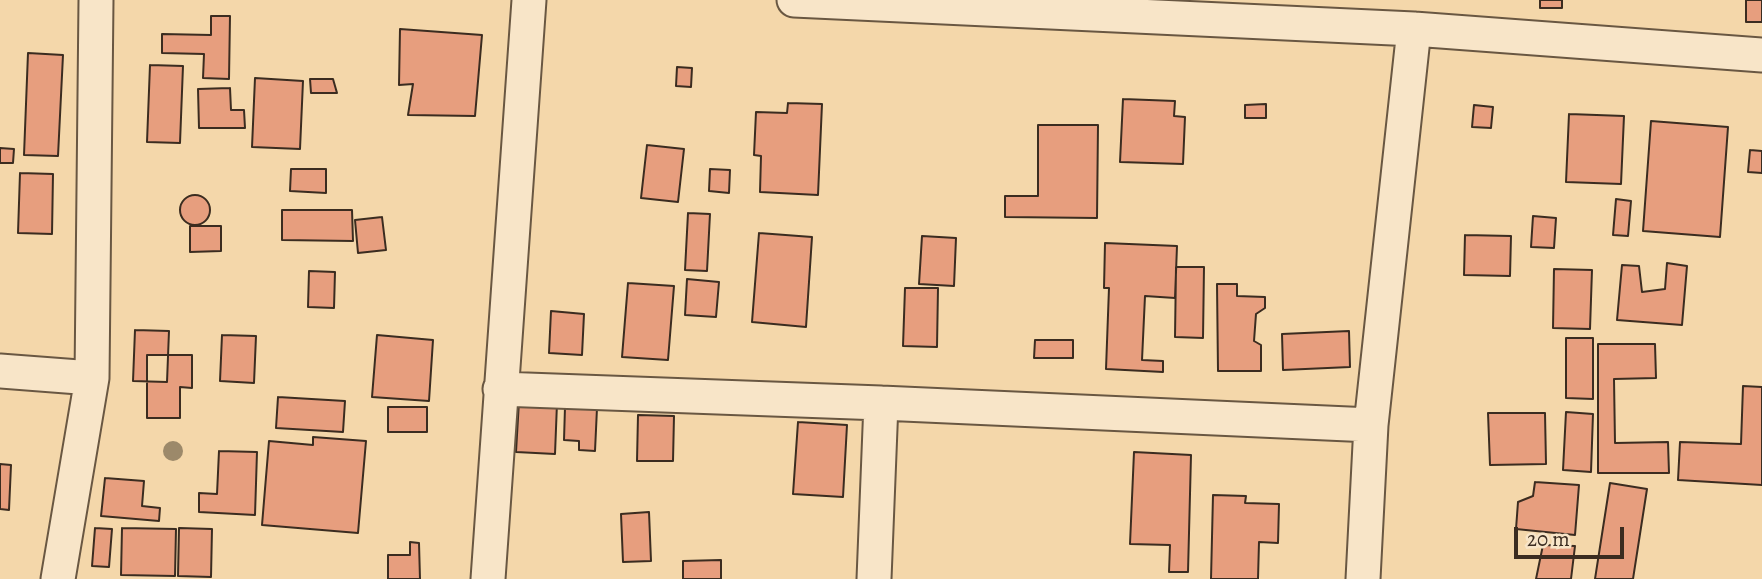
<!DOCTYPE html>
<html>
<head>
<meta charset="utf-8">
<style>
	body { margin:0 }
	#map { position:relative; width:1762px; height:579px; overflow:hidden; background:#f4d7aa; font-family:Alegreya,serif }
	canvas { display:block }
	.scale { position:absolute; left:1514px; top:527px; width:110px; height:32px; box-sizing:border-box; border:4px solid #3b2c20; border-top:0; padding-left:9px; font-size:21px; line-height:24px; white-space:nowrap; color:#3b2c20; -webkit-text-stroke:5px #f8e5c8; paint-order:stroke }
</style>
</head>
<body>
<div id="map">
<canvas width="1762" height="579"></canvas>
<div class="scale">20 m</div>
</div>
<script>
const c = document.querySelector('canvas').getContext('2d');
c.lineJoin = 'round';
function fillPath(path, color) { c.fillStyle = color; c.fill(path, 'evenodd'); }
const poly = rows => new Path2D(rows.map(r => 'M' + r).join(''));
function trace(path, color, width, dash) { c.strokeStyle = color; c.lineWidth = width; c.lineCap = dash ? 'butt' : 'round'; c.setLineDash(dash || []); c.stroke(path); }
const building = poly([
	[1540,0,1562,0,1562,8,1540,8,1540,0],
	[1746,0,1762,0,1762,22,1746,22,1746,0],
	[211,16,230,16,229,79,203,78,204,54,162,53,162,34,211,35,211,16],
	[400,29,482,35,475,116,408,115,413,84,399,85,400,29],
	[28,53,63,55,58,156,24,155,28,53],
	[150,65,183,66,180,143,147,142,150,65],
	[677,67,692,68,691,87,676,86,677,67],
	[255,78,303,81,300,149,252,147,255,78],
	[310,79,333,79,337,93,311,93,310,79],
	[230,88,231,110,244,110,245,128,199,128,198,89,230,88],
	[1123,99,1175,101,1174,116,1185,117,1183,164,1120,162,1123,99],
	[788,103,822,104,818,195,760,192,761,156,754,155,756,112,787,113,788,103],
	[1266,104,1266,118,1245,118,1245,105,1266,104],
	[1474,105,1493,107,1491,128,1472,127,1474,105],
	[1569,114,1624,116,1621,184,1566,182,1569,114],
	[1651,121,1728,127,1720,237,1643,231,1651,121],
	[1038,125,1098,125,1097,218,1005,217,1005,196,1038,196,1038,125],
	[647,145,684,149,678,202,641,198,647,145],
	[0,148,14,149,13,163,0,163,0,148],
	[1750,150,1762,151,1762,173,1748,172,1750,150],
	[291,169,326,169,326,193,290,191,291,169],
	[710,169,730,170,729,193,709,191,710,169],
	[20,173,53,174,52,234,18,233,20,173],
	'180 210a15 15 0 1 1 30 0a15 15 0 1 1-30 0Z',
	[1616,199,1631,201,1628,236,1613,235,1616,199],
	[282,210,352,210,353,241,282,240,282,210],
	[688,213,710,214,707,271,685,270,688,213],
	[1533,216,1556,218,1554,248,1531,247,1533,216],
	[382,217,386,250,358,253,355,220,382,217],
	[190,226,221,226,221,251,190,252,190,226],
	[759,233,812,237,806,327,752,322,759,233],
	[1465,235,1511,236,1510,276,1464,275,1465,235],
	[922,236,956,238,954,286,919,284,922,236],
	[1105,243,1177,246,1175,298,1145,296,1142,360,1163,361,1163,372,1106,369,1109,288,1104,288,1105,243],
	[1667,263,1687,266,1682,325,1617,320,1622,265,1639,266,1642,292,1665,289,1667,263],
	[1176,267,1204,267,1203,338,1175,337,1176,267],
	[1554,269,1592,270,1590,329,1553,328,1554,269],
	[309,271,335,272,334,308,308,307,309,271],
	[687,279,719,282,716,317,685,315,687,279],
	[628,283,674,286,668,360,622,357,628,283],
	[1217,284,1237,284,1237,296,1265,297,1265,308,1256,314,1254,341,1261,345,1261,371,1218,371,1217,284],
	[905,288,938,288,937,347,903,346,905,288],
	[551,311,584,314,582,355,549,353,551,311],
	[135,330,169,331,167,382,133,381,135,330],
	[1349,331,1350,367,1283,370,1282,334,1349,331],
	[222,335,256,336,254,383,220,381,222,335],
	[377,335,433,340,429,401,372,397,377,335],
	[1566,338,1593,338,1593,399,1566,398,1566,338],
	[1035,340,1073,340,1073,358,1034,358,1035,340],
	[1598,344,1655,344,1656,378,1614,379,1615,443,1668,442,1669,473,1598,473,1598,344],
	[147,355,192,355,192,388,180,387,180,418,147,418,147,355],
	[1743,386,1762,387,1762,485,1678,480,1680,442,1741,444,1743,386],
	[278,397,345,401,343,432,276,428,278,397],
	[519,401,557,403,555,454,516,452,519,401],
	[388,407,427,407,427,432,388,432,388,407],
	[565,407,597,408,595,451,579,450,579,441,564,440,565,407],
	[1566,412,1593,414,1591,472,1563,470,1566,412],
	[1488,413,1545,413,1546,464,1490,465,1488,413],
	[638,415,674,416,673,461,637,461,638,415],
	[798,422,847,425,843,497,793,494,798,422],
	[313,437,366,441,358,533,262,525,269,441,313,445,313,437],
	[219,451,257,452,255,515,199,512,199,493,217,494,219,451],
	[1134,452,1191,455,1188,572,1169,572,1170,545,1130,544,1134,452],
	[0,464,11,465,9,510,0,509,0,464],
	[105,478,144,481,142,506,160,508,159,521,101,516,105,478],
	[1535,482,1579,485,1575,535,1516,529,1518,502,1533,496,1535,482],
	[1610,483,1647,489,1633,579,1595,579,1610,483],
	[1213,495,1246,496,1245,503,1279,504,1278,543,1259,542,1258,579,1211,579,1213,495],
	[649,512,651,561,623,562,621,514,649,512],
	[95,528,112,529,109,567,92,566,95,528],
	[122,528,176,529,175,576,121,575,122,528],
	[179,528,212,529,211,577,178,576,179,528],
	[410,542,419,543,420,579,388,579,388,555,410,555,410,542],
	[1543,545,1575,546,1571,579,1536,579,1543,545],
	[721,560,721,579,683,579,683,561,721,560]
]);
fillPath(building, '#e79e7e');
trace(building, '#3b2c20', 2);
const minor = poly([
	[794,0,1414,29,1762,55],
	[0,371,92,378],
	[500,389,881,403,1371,425],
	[58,579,92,378,96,0],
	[488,579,529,0],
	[874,579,881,403],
	[1363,579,1371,425,1414,29]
]);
trace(minor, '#695742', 37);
trace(minor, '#f8e5c8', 33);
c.fillStyle = '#9c896a';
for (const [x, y] of [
	[173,451]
]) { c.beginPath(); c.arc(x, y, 10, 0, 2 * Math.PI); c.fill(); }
</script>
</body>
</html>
